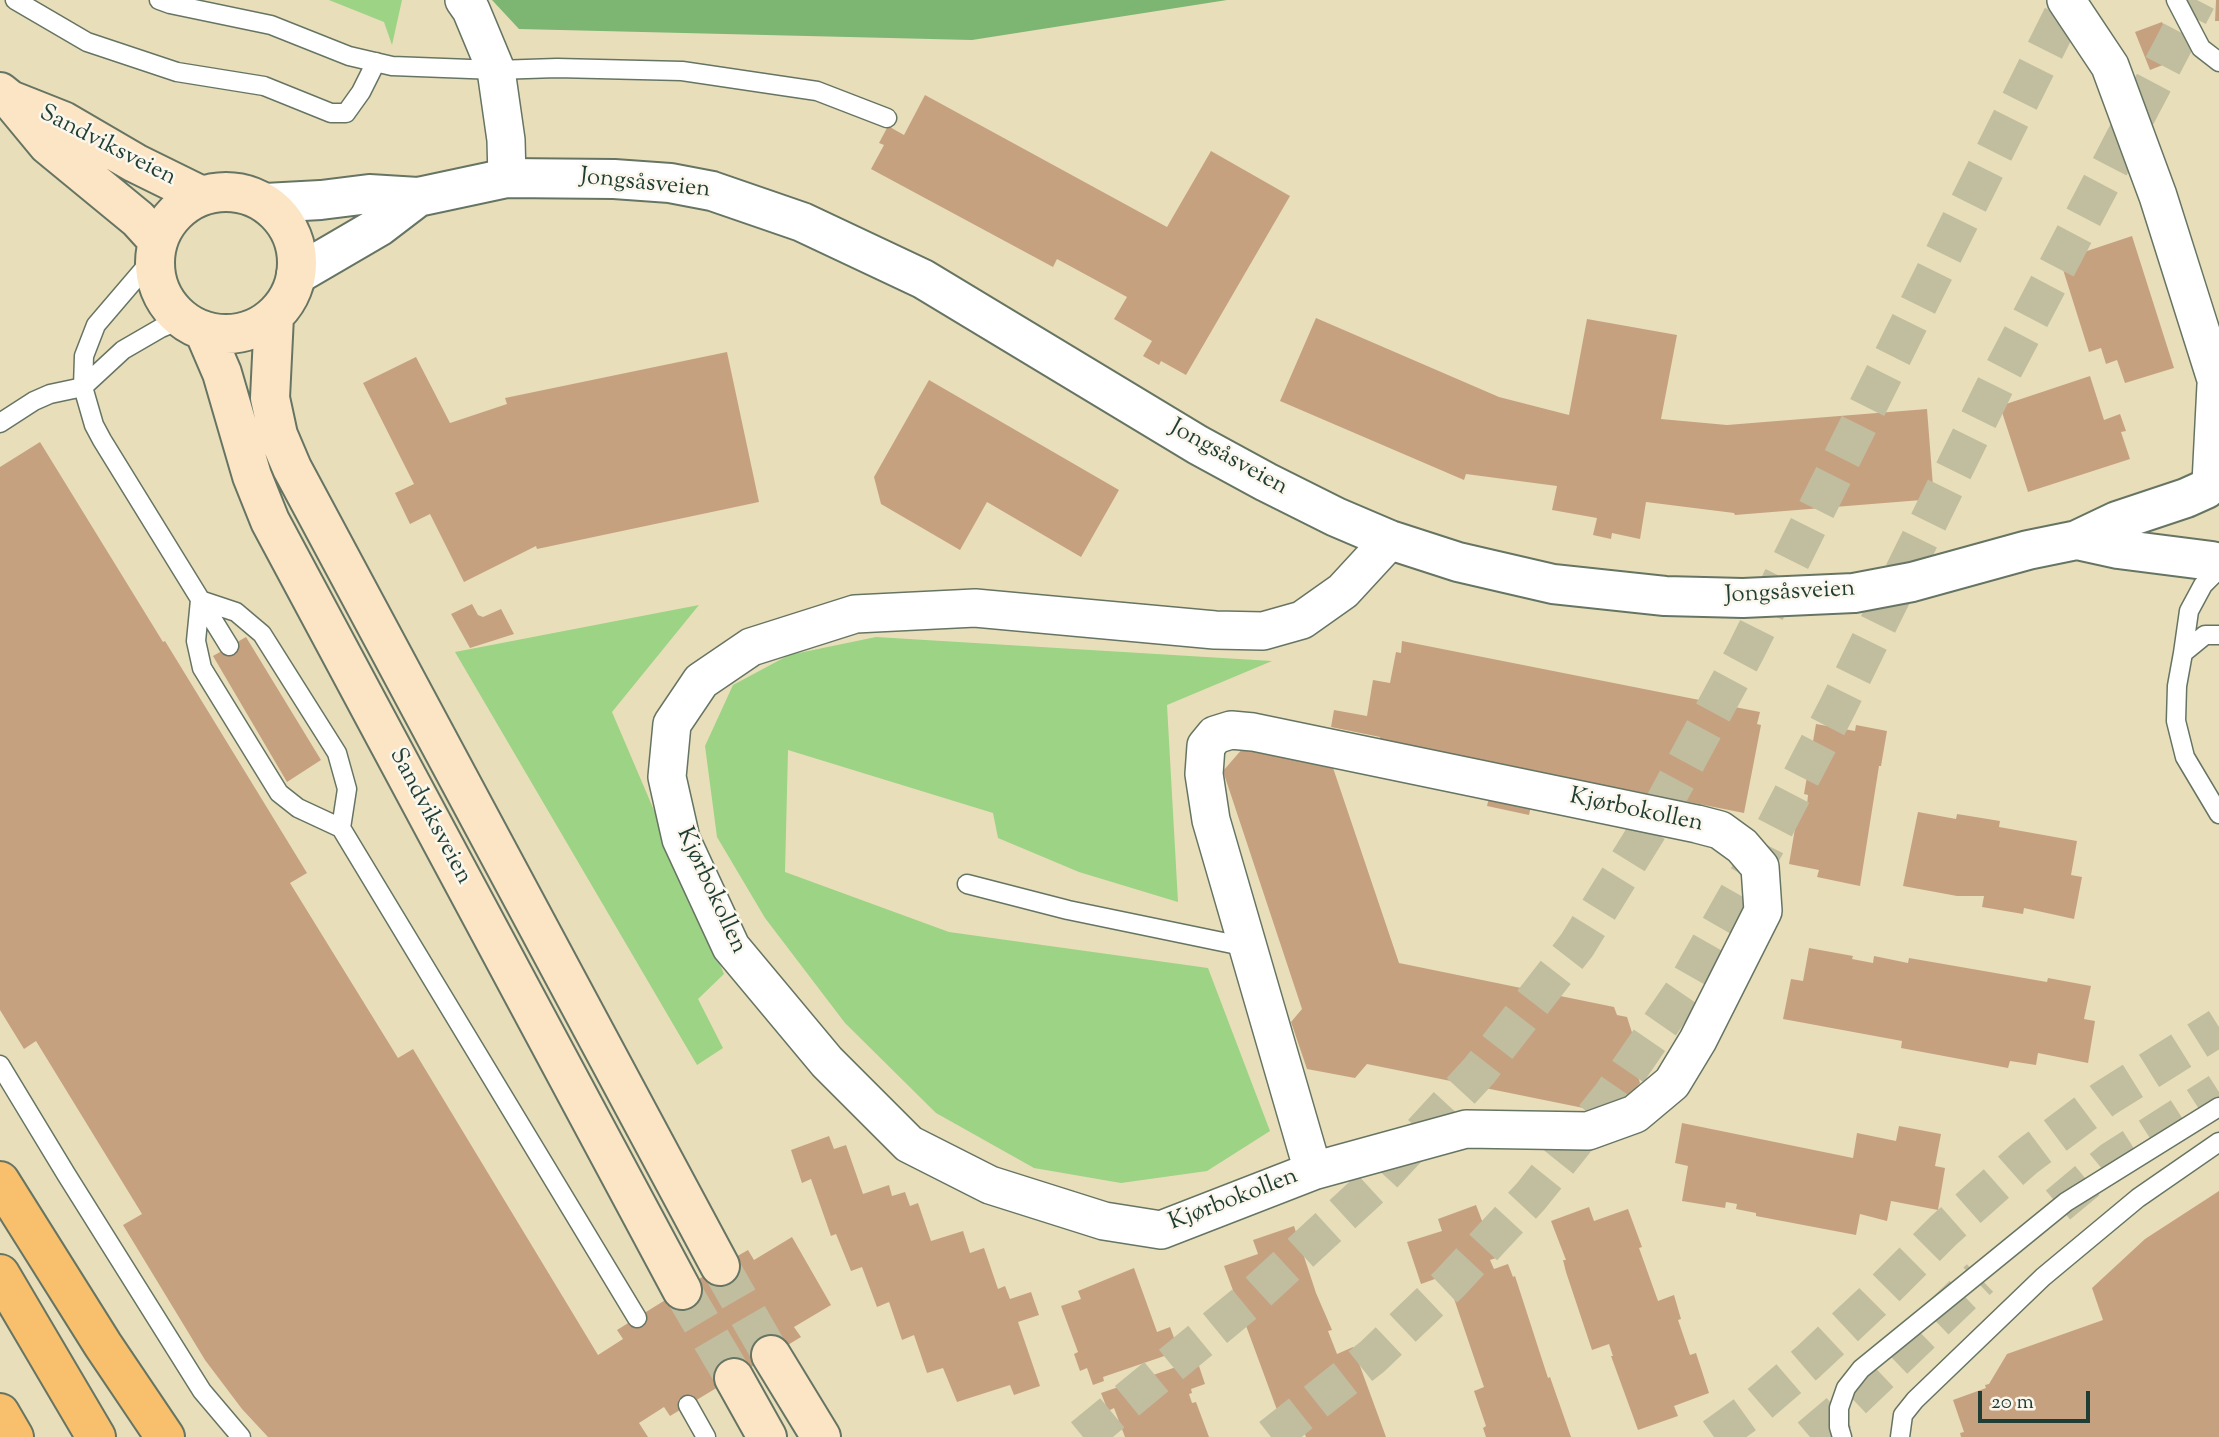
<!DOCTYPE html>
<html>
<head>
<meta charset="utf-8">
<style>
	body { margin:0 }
	#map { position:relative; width:2219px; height:1437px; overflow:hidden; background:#e9deba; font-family:"Sorts Mill Goudy",serif }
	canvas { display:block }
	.scale { position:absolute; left:1978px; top:1391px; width:112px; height:32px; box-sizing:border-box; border:4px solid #1f3d34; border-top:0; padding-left:9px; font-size:21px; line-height:24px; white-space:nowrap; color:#1f3d34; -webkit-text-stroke:5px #fbf7ec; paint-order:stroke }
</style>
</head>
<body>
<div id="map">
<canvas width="2219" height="1437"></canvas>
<div class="scale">20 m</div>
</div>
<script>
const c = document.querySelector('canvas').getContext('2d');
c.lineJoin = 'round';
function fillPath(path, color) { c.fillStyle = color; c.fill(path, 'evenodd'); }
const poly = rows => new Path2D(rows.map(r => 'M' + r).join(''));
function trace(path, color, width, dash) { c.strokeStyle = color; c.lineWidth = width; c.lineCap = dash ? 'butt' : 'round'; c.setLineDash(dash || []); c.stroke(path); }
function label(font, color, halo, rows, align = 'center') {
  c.font = font + ' "Sorts Mill Goudy",serif'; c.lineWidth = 5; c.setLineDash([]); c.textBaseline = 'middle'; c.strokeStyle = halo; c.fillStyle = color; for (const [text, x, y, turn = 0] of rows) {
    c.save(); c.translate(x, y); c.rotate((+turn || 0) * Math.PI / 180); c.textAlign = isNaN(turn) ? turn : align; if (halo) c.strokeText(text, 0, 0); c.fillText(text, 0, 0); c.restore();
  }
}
fillPath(poly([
	[329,0,402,0,392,45,384,22],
	[699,605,612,712,724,974,698,999,723,1048,697,1065,455,652],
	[876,637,1272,661,1167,705,1178,902,1079,872,998,838,993,813,788,750,785,872,949,932,1208,968,1270,1131,1207,1171,1121,1183,1034,1168,936,1113,845,1023,765,918,717,837,705,746,733,685,789,655]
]), '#9cd385');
fillPath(poly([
	[492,0,1227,0,972,40,519,29]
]), '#7db572');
fillPath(poly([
	[2216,0,2219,0,2219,21,2215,21],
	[2162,22,2178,59,2150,70,2135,32],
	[925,95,1167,227,1211,151,1290,196,1186,375,1161,361,1159,365,1143,356,1152,341,1114,319,1127,297,1057,259,1053,267,871,169,884,145,879,143,888,126,904,135],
	[2132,236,2174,368,2125,383,2117,360,2106,364,2101,348,2089,352,2060,260],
	[1316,318,1499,397,1569,415,1587,319,1677,335,1661,419,1727,425,1927,409,1934,499,1735,515,1734,513,1646,502,1640,539,1612,533,1611,539,1593,535,1597,518,1552,510,1557,486,1466,474,1464,480,1280,401],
	[727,352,759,502,537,549,536,546,464,582,430,514,410,524,395,493,414,484,363,383,416,357,450,423,507,404,505,398],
	[2090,376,2104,420,2120,414,2126,431,2121,432,2130,459,2028,492,2000,406],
	[929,380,1119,490,1081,557,987,502,960,550,881,504,874,477],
	[40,442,163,642,165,641,307,873,290,883,398,1058,413,1049,598,1355,623,1339,617,1330,720,1266,748,1250,754,1260,792,1237,831,1305,794,1327,801,1337,670,1416,664,1407,639,1423,648,1437,268,1437,242,1409,205,1360,123,1225,142,1214,36,1041,24,1049,0,1010,0,467],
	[472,604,478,615,483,617,501,609,514,634,470,648,451,614],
	[246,637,321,760,287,782,213,656],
	[1402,641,1760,712,1757,724,1761,725,1744,813,1379,740,1380,737,1331,727,1334,710,1367,716,1373,680,1390,683,1396,652,1401,653],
	[1816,724,1855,731,1856,725,1887,731,1881,766,1879,766,1860,886,1817,877,1819,870,1789,864,1798,811,1800,811,1801,804,1807,805,1808,795,1804,794],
	[1250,740,1329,756,1399,963,1614,1007,1617,1015,1627,1017,1639,1054,1635,1066,1640,1083,1613,1114,1367,1064,1355,1078,1307,1069,1291,1022,1302,1009,1223,771],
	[1490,793,1532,801,1529,815,1487,806],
	[1918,812,1956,819,1957,814,2000,821,1999,827,2077,841,2071,875,2082,877,2074,919,2024,908,2023,914,1982,907,1984,896,1957,896,1903,886],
	[1809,948,1853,956,1852,959,1873,963,1874,956,1908,963,1909,958,2047,982,2048,978,2091,986,2084,1019,2095,1021,2088,1063,2038,1053,2036,1065,2010,1061,2008,1068,1901,1048,1902,1041,1783,1019,1791,979,1803,981],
	[1682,1123,1853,1158,1857,1133,1896,1141,1899,1126,1941,1134,1935,1166,1945,1168,1938,1210,1891,1201,1887,1221,1860,1214,1856,1235,1756,1216,1756,1213,1736,1209,1737,1204,1726,1202,1725,1208,1682,1201,1688,1166,1675,1163],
	[829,1136,834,1149,846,1145,863,1194,889,1185,892,1196,905,1192,910,1206,918,1203,931,1241,963,1231,970,1253,984,1248,998,1289,1005,1286,1010,1299,1031,1292,1039,1315,1018,1322,1040,1386,1014,1395,1010,1385,957,1402,943,1368,927,1373,914,1335,902,1340,889,1302,877,1307,862,1267,851,1271,836,1234,831,1236,811,1179,802,1183,791,1150],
	[2219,1191,2219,1437,1961,1437,1960,1433,1964,1432,1953,1400,1986,1388,1985,1385,1989,1384,2007,1354,2103,1320,2092,1288,2145,1239],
	[1476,1205,1496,1258,1490,1260,1494,1269,1508,1264,1513,1277,1515,1276,1548,1378,1550,1377,1571,1437,1486,1437,1483,1428,1486,1426,1474,1391,1484,1387,1446,1275,1421,1284,1407,1242,1442,1231,1438,1219],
	[1589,1207,1594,1221,1628,1209,1642,1247,1639,1248,1658,1301,1674,1295,1681,1319,1678,1320,1690,1355,1696,1353,1709,1393,1674,1406,1678,1416,1638,1430,1611,1356,1613,1356,1609,1344,1592,1350,1566,1272,1563,1260,1566,1260,1551,1221],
	[1294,1226,1316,1293,1332,1330,1328,1331,1337,1354,1353,1347,1386,1437,1306,1437,1297,1412,1280,1418,1224,1266,1258,1254,1253,1240],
	[1134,1268,1157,1332,1170,1327,1179,1351,1103,1377,1104,1381,1093,1385,1087,1368,1080,1371,1074,1354,1078,1352,1061,1306,1081,1299,1078,1291],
	[1182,1365,1185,1370,1199,1366,1205,1384,1191,1389,1192,1393,1189,1394,1192,1403,1196,1402,1209,1437,1125,1437,1114,1408,1108,1411,1101,1393]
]), '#c6a180');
trace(poly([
	[2058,1205,2111,1161,2219,1092],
	[720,1266,771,1355],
	[682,1290,734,1378],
	[1714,1437,1757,1406,1808,1362,1872,1302,1944,1230,2025,1158,2104,1099,2219,1027],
	[1810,1437,1843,1409,1980,1278]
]), '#c1be9f', 38, [38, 19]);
trace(poly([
	[1083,1437,1248,1301,1373,1186,1479,1071,1577,945,1662,807,1746,651,2070,0],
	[1271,1437,1372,1357,1450,1283,1531,1196,1611,1096,1682,993,1766,845,1838,706,1997,382,2197,0]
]), '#c1be9f', 38, [38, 19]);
const service = poly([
	[15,0,87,42,177,72,264,86,331,113,346,113,361,92,376,62],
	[159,0,170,4,271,25,349,56,392,66,496,70,557,68,682,71,817,91,887,118],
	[2176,0,2201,48,2219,62],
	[155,256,96,325,84,356,83,387,94,425,102,440,229,646],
	[0,423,34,401,50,394,83,387,123,350,161,328,182,319],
	[2219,635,2205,635,2183,653,2177,686,2176,721,2185,757,2219,814],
	[2183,653,2189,611,2203,585,2219,569],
	[341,828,347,789,337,753,262,634,236,612,200,600,196,641,202,668,279,793,298,808,341,828,637,1318],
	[967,884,1068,910,1247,947],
	[0,1065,66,1174,202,1391,241,1437],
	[688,1405,706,1437],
	[1842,1437,1839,1427,1839,1408,1846,1388,1861,1369,2066,1202,2219,1107],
	[1900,1437,1903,1415,1915,1400,2043,1277,2138,1198,2219,1142]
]);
const minor = poly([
	[464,0,471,10,496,70,506,140,507,178],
	[2066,0,2110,66,2158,196,2219,389],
	[2211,483,2216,385],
	[1313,1171,1211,820,1204,774,1206,746,1215,735,1231,730,1253,732,1697,824,1720,830,1742,846,1760,867,1763,911,1698,1040,1672,1083,1635,1114,1588,1131,1466,1129,1313,1171,1161,1230,1104,1221,990,1185,909,1144,827,1062,731,947,681,839,667,777,672,724,701,681,751,647,855,614,975,608,1215,630,1263,631,1302,620,1343,591,1390,540]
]);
const tertiary = poly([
	[265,203,321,200,369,194,418,197,507,178,614,179,670,183,712,191,802,222,923,279,1198,445,1266,482,1336,517,1390,540,1458,562,1553,584,1665,596,1743,598,1854,593,1912,582,2028,550,2077,540,2117,521,2186,498,2206,489],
	[296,275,380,226,418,197],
	[2077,540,2118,549,2212,561]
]);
const secondary = poly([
	[0,92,10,100,63,121,135,163,202,196],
	[14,104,48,145,138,219,158,241],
	'155 263a71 71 0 1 1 142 0a71 71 0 1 1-142 0Z',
	[274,316,270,398,278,435,292,468,720,1266],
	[204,331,222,373,252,476,270,521,682,1290],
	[771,1355,821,1437],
	[734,1378,767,1437]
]);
const motorway = poly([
	[0,1181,103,1345,165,1437],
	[0,1274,96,1437],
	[0,1413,14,1437]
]);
trace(service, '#667563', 21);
trace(minor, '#667563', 40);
trace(tertiary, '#667563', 42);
trace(secondary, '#667563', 42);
trace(motorway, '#667563', 42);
trace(service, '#fff', 18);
trace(minor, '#fff', 37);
trace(tertiary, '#fff', 38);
trace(secondary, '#fce5c4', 38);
trace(motorway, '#f8bf6c', 38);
label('24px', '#1f3d34', '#fbf7ec', [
	["Sandviksveien",107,147,27],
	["Jongsåsveien",645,185,6],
	["Jongsåsveien",1228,459,29],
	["Jongsåsveien",1790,594,-3],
	["Kjørbokollen",1636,812,12],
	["Sandviksveien",429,817,62],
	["Kjørbokollen",710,891,65],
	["Kjørbokollen",1234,1201,-21]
]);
</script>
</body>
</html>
